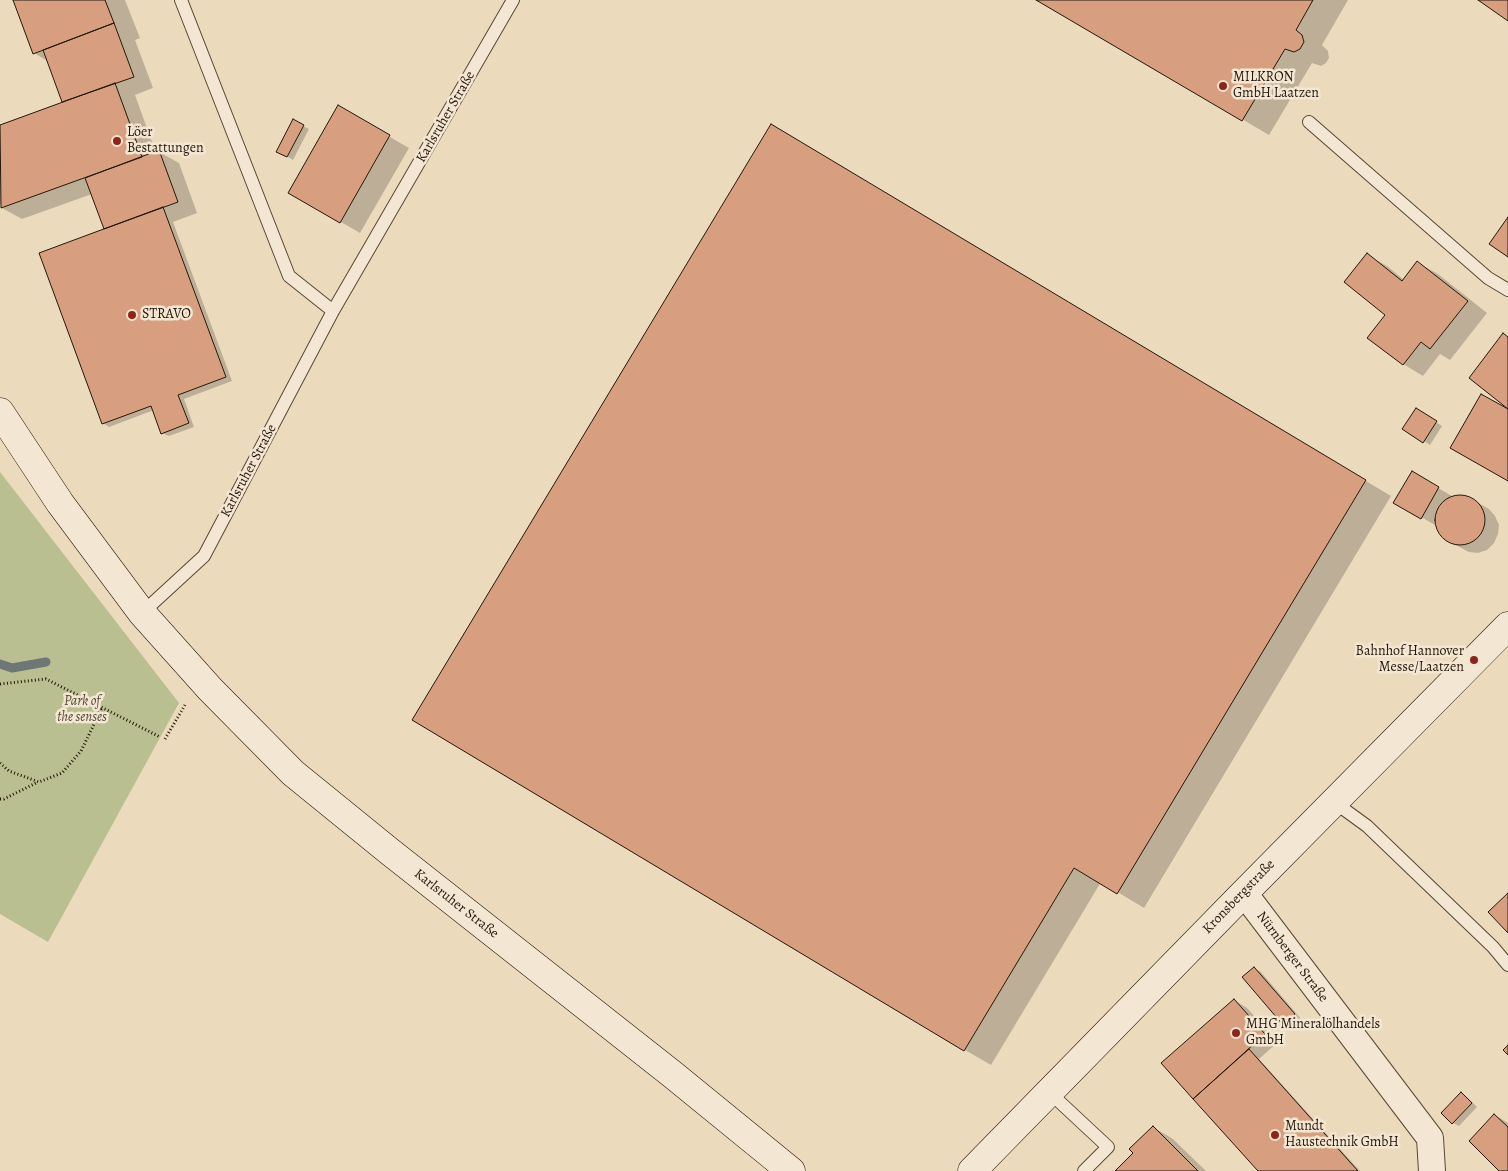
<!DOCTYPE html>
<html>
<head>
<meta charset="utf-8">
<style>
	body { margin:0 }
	canvas { display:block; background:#ecdabd }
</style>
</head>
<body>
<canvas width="1508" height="1171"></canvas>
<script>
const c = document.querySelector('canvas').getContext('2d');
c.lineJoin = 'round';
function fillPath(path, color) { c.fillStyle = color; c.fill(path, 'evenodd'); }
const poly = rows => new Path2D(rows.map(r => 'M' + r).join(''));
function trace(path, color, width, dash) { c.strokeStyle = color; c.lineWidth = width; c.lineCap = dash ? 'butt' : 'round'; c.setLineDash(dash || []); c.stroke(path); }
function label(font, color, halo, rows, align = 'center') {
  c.font = font + ' Alegreya,serif'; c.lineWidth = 5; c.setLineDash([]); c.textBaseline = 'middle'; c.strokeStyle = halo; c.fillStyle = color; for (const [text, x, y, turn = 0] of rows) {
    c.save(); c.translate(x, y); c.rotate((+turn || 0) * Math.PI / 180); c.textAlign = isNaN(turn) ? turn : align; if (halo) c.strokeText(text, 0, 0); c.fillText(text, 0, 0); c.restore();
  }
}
fillPath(poly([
	[0,472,179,703,48,942,0,914]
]), '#b9bf90');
fillPath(poly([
	[14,0,125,0,140,38,135,40,153,88,135,95,156,153,159,152,179,163,197,213,173,222,232,381,184,399,194,427,169,436,162,433,154,410,109,427,103,423,106,230,92,194,22,219,2,208,0,202,0,127,64,103,49,62,34,53],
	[1039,0,1348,0,1322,45,1328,51,1329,58,1326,63,1321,66,1312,63,1269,135],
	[338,107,409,148,360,233,289,192],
	[293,121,309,129,293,160,278,151],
	[797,141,1391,496,1144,908,1101,882,991,1065,965,1050],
	[1367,255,1387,266,1404,280,1418,263,1438,274,1487,313,1450,360,1440,354,1423,376,1403,364],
	[1422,413,1442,426,1430,445,1424,441],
	[1412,473,1452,496,1451,498,1457,496,1466,496,1489,509,1495,516,1499,525,1498,534,1494,543,1487,550,1478,553,1469,552,1446,540,1439,533,1436,523,1435,525,1395,502],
	[1254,968,1261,972,1301,1019,1290,1028,1284,1024],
	[1234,1000,1247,1008,1278,1042,1259,1059,1360,1171,1259,1171,1163,1064],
	[1461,1094,1467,1097,1477,1107,1459,1126,1453,1123],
	[1495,1115,1508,1123,1508,1171,1501,1171],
	[1153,1127,1173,1139,1206,1171,1117,1171,1135,1153]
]), '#0003');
trace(poly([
	[0,664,12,668,46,662]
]), '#6e7775', 9);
const building = poly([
	[13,0,105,0,114,23,33,54,13,0],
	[1036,0,1313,0,1296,30,1302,35,1304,42,1300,49,1294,52,1285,49,1242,121,1036,0],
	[1478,0,1508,0,1508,21,1478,0],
	[114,23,134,77,62,102,43,50,114,23],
	[115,83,142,157,1,208,0,125,115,83],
	[338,105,390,135,340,223,288,193,338,105],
	[293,119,304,125,287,157,276,152,293,119],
	[771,124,1366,480,1117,894,1074,868,964,1051,412,720,771,124],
	[159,150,178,202,104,229,85,178,159,150],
	[163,207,226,377,178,395,189,423,161,434,151,406,102,424,39,253,163,207],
	[1508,217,1508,257,1489,244,1508,217],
	[1367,253,1402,281,1417,261,1468,301,1430,349,1421,342,1403,365,1367,338,1385,315,1344,282,1367,253],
	[1503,333,1508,337,1508,409,1469,378,1503,333],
	[1481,394,1508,409,1508,481,1450,448,1481,394],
	[1416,408,1437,421,1423,443,1402,429,1416,408],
	[1412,471,1439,487,1421,519,1393,503,1412,471],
	'1435 520a25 25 0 1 1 50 0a25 25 0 1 1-50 0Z',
	[1508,893,1508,933,1488,912,1508,893],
	[1254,967,1295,1014,1283,1025,1242,977,1254,967],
	[1234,999,1265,1034,1193,1099,1161,1063,1234,999],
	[1508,1045,1508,1055,1503,1050,1508,1045],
	[1249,1049,1358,1171,1258,1171,1193,1099,1249,1049],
	[1461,1092,1472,1103,1452,1124,1441,1113,1461,1092],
	[1494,1114,1508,1127,1508,1171,1499,1171,1469,1141,1494,1114],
	[1153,1126,1198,1171,1115,1171,1133,1153,1129,1149,1153,1126]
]);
fillPath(building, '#d79f7f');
trace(building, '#251708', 1);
const service = poly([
	[181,0,289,276,333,311],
	[1309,122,1488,278,1508,290],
	[142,613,204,556,333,311,513,0],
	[1334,802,1367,826,1493,947,1508,965],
	[1049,1092,1108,1147,1084,1171]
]);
const minor = poly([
	[1244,893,1430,1138,1432,1171]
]);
const secondary = poly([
	[0,412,60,503,142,613,210,689,293,773,389,851,672,1074,791,1171],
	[972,1171,1244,893,1508,626]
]);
trace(service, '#574835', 14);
trace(minor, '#574835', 28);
trace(secondary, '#251708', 29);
trace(poly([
	[0,684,46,679,160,737],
	[165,739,185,705],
	[0,763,9,771,39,782,62,773,81,751,102,708],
	[0,799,4,799,38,782]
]), '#251708', 3, [1, 2.5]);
trace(service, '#f3e7d4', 12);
trace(minor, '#f3e7d4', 26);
trace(secondary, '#f3e7d4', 28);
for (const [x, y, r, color] of [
	[1223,86,5,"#8f2418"],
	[117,141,5,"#8f2418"],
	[132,315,5,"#8f2418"],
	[1474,660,5,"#8f2418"],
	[1236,1033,5,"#8f2418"],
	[1275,1135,5,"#8f2418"]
]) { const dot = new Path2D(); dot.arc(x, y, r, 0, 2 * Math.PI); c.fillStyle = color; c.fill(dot); trace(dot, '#f3e7d4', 2); }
label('14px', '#251708', '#f3e7d4', [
	["MILKRON",1233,78],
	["GmbH Laatzen",1233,94],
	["Löer",127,133],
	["Bestattungen",127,149],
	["STRAVO",142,315],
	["Bahnhof Hannover",1464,652,"right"],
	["Messe/Laatzen",1464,668,"right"],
	["MHG Mineralölhandels",1246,1025],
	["GmbH",1246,1041],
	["Mundt",1285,1127],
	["Haustechnik GmbH",1285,1143]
], 'left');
label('14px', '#251708', '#f3e7d4', [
	["Karlsruher Straße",446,117,-60],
	["Karlsruher Straße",249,471,-62],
	["Kronsbergstraße",1239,897,-46],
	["Karlsruher Straße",456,904,38],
	["Nürnberger Straße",1292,957,53]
]);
label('italic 14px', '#514931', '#f3e7d4', [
	["Park of",82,702],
	["the senses",82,718]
]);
</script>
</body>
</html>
